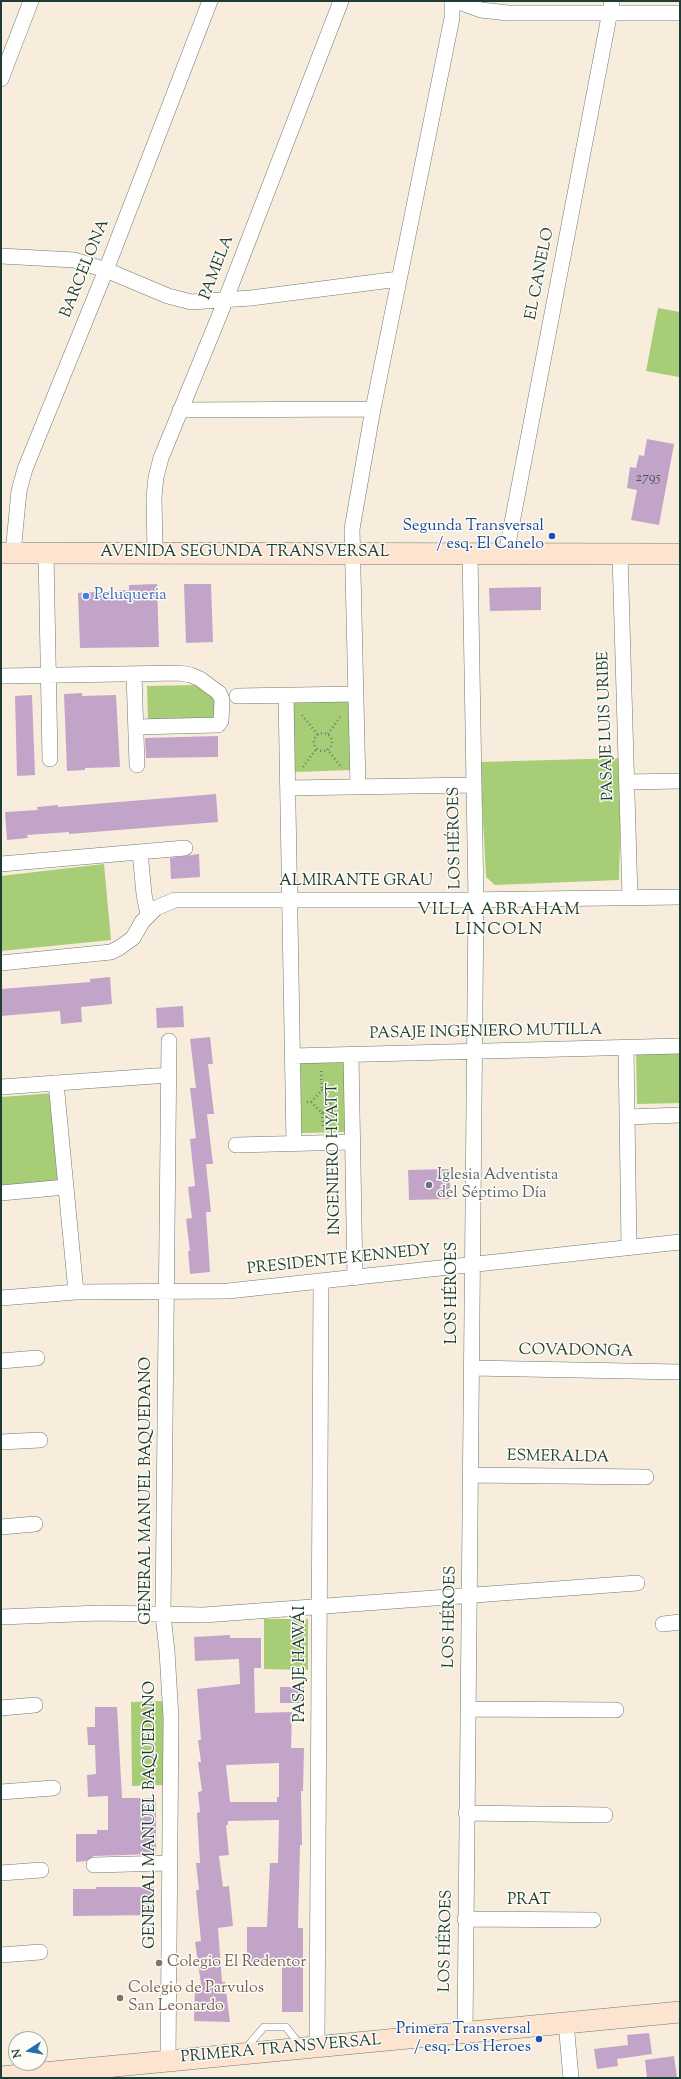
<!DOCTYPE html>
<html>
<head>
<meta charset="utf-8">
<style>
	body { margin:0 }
	#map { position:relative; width:681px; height:2079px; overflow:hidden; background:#f8eddc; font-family:"Sorts Mill Goudy",serif }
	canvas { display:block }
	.frame { position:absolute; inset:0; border:2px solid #1f3d34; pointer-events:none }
	.north { position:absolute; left:8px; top:2031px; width:40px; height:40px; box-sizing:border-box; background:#fdfcf7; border:1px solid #a4b0a9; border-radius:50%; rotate:258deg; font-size:11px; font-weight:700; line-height:16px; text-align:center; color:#1f3d34 }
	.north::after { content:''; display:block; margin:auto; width:14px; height:18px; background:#1f6fb2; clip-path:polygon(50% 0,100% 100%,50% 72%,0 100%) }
</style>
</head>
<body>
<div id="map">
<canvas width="681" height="2079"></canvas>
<div class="frame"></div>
<div class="north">N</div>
</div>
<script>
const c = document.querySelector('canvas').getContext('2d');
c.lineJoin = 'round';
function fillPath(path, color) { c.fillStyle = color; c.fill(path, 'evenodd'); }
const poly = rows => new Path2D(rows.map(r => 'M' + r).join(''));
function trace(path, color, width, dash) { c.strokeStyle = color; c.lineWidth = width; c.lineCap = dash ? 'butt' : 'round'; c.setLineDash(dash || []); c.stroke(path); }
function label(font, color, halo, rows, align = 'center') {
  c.font = font + ' "Sorts Mill Goudy",serif'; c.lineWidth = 3; c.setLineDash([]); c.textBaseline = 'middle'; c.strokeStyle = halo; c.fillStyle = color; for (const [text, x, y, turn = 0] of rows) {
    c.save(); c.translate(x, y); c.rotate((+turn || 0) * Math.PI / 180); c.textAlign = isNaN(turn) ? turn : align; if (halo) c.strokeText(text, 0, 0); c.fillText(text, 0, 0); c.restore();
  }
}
fillPath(poly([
	[658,308,680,312,679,377,646,371],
	[200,685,217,699,218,720,148,722,147,686],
	[350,701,353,770,295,772,292,703],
	[622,758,619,880,495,885,486,877,480,762],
	[104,864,111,940,1,951,1,876],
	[680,1051,680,1103,637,1104,636,1053],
	[346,1058,347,1132,301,1133,300,1060],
	[54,1093,62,1182,1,1188,1,1097],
	[264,1619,308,1619,308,1670,264,1669],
	[163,1701,165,1785,132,1786,131,1702]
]), '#a7cd77');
fillPath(poly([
	[647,439,674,444,659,525,631,520,637,490,627,488,630,467,636,468,639,455,644,456],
	[157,584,159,647,80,648,78,593,129,590,129,585],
	[184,584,211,584,213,642,186,643],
	[541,587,541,610,490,611,489,588],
	[82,693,82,696,116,695,120,767,85,768,85,770,67,771,64,694],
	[32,695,35,775,17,776,15,696],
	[218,736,218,757,146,758,145,738],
	[216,794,218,822,69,834,69,832,27,835,28,838,7,840,5,812,38,810,37,807,58,805,58,807],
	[199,854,200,877,171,879,170,858],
	[110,977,112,1004,81,1007,82,1022,61,1024,60,1011,1,1016,1,989,90,982,90,979],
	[183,1006,184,1027,157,1028,156,1008],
	[210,1037,213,1064,208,1064,214,1114,207,1114,213,1164,206,1164,211,1212,206,1212,210,1272,190,1274,188,1251,190,1251,186,1219,192,1218,188,1187,195,1186,190,1139,196,1138,190,1088,196,1088,190,1039],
	[450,1169,450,1199,409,1200,408,1170],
	[230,1635,230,1638,261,1638,261,1668,254,1668,255,1713,292,1712,291,1748,304,1748,303,1791,301,1791,302,1845,300,1845,298,1928,303,1928,303,2012,282,2012,282,1963,247,1962,247,1927,267,1927,270,1863,278,1863,279,1820,228,1821,228,1825,226,1825,229,1855,219,1856,223,1887,229,1886,233,1926,218,1928,222,1982,225,1982,230,2022,194,2021,195,1991,202,1991,195,1942,201,1941,196,1890,199,1890,196,1863,200,1863,197,1813,200,1812,198,1792,202,1791,198,1762,201,1762,198,1740,201,1740,197,1689,240,1684,239,1659,195,1661,194,1637],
	[279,1763,279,1797,277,1797,277,1802,230,1802,226,1765],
	[280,1687,304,1687,304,1703,280,1703],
	[95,1707,117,1707,122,1798,156,1798,156,1854,94,1856,86,1861,76,1862,76,1834,97,1834,97,1830,108,1830,108,1796,88,1797,87,1775,96,1774,95,1745,88,1745,87,1727,95,1727],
	[96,1887,155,1887,155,1915,73,1916,73,1889,96,1889],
	[649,2033,652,2054,617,2059,618,2066,597,2069,594,2049,628,2045,627,2035],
	[674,2056,677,2078,647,2078,645,2060]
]), '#c2a4c9');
const lane = poly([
	[245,2049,264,2027,286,2027,300,2045]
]);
const street = poly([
	[456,1,481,10,508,13,680,13],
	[1,79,31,1],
	[1,256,74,260,106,270,168,296,191,302,251,298,399,279],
	[180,410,373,409],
	[13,553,19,491,25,469,106,270,210,1],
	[46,553,50,759],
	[155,553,154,497,156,477,161,458,220,314,341,1],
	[506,554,612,1],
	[620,554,630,898],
	[134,674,137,765],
	[1,676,180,673,191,675,200,679,219,693,222,700,221,721,218,725,136,727],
	[286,695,294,1143],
	[237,696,356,694],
	[627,782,680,781],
	[358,787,352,529,373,409,452,18,452,1],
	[288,788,473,785],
	[140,852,144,894,148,915],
	[1,864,185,848],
	[1,963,111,952,119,948,133,938,142,922,156,908,175,900,463,900,680,897],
	[626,1048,629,1247],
	[351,1055,355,1278],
	[292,1056,680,1046],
	[56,1083,76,1292],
	[1,1087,169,1075],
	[627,1117,680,1115],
	[236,1145,352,1142],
	[1,1193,66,1187],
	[1,1298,76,1292,228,1291,680,1242],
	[1,1361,37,1358],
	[471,1368,680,1372],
	[1,1442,40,1440],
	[470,1475,646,1477],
	[1,1527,35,1524],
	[1,1617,100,1613,204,1615,637,1583],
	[663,1624,680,1622],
	[1,1708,35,1705],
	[468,1709,616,1710],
	[1,1792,53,1788],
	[466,1813,605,1815],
	[94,1865,170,1863],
	[1,1873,41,1870],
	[465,1919,593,1920],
	[1,1955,40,1952],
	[566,2023,571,2078],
	[465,2033,476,900,470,554],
	[317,2047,321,1282],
	[168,2061,171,1718,167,1651,163,1615,169,1041]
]);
const secondary = poly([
	[1,553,680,554],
	[1,2077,680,2012]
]);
trace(lane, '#6b7b6f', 8);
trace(street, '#6b7b6f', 16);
trace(secondary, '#6b7b6f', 22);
trace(poly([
	[302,715,318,735],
	'314 742a9 9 0 1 1 18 0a9 9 0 1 1-18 0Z',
	[328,734,340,717],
	[327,749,342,768],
	[303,767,317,748],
	[321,1071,322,1090],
	[307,1102,311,1102,322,1113,333,1101,337,1101],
	[311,1102,322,1090,333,1101],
	[322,1113,323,1128]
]), '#6b7b6f', 2.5, [1, 3]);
trace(lane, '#fff', 7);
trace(street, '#fff', 15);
trace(secondary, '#fde4d1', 21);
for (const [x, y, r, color] of [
	[552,536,4,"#1a4fb4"],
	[86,596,4,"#3f7fe0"],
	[429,1185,4,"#6b7280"],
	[159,1963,4,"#8d6e63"],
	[120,1998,4,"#8d6e63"],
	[539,2039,4,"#1a4fb4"]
]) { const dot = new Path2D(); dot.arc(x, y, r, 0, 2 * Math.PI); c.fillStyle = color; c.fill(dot); trace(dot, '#fdfcf7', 1.5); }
label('14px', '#485759', null, [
	["2795",648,479]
]);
label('16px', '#1f3d34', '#fdfcf7', [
	["PAMELA",218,268,-69],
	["BARCELONA",86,269,-68],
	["EL CANELO",541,274,-79],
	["AVENIDA SEGUNDA TRANSVERSAL",245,553],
	["PASAJE LUIS URIBE",607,726,-92],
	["LOS HÉROES",456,838,-91],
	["ALMIRANTE GRAU",356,882],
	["PASAJE INGENIERO MUTILLA",486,1033,-1],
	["INGENIERO HYATT",335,1159,-91],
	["PRESIDENTE KENNEDY",339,1261,-6],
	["LOS HÉROES",453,1293,-90],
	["COVADONGA",576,1352,1],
	["ESMERALDA",558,1458,1],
	["GENERAL MANUEL BAQUEDANO",147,1491,-90],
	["LOS HÉROES",451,1617,-89],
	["PASAJE HAWÁI",301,1664,-90],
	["GENERAL MANUEL BAQUEDANO",151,1815,-90],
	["PRAT",529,1901],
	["LOS HÉROES",447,1941,-89],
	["PRIMERA TRANSVERSAL",281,2050,-5]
]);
label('16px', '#164399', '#fdfcf7', [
	["Segunda Transversal",544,527],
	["/ esq. El Canelo",544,545],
	["Primera Transversal",531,2030],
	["/ esq. Los Heroes",531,2048]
], 'right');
label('16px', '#366cbe', '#fdfcf7', [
	["Peluqueria",94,596]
], 'left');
label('16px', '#5b616d', '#fdfcf7', [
	["Iglesia Adventista",437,1176],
	["del Séptimo Día",437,1194]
], 'left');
label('16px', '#785e54', '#fdfcf7', [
	["Colegio El Redentor",167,1963],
	["Colegio de Parvulos",128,1989],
	["San Leonardo",128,2007]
], 'left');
c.letterSpacing = '1px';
label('17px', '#1f3d34', '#fdfcf7', [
	["VILLA ABRAHAM",499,911],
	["LINCOLN",499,931]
]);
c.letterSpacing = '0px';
</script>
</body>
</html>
